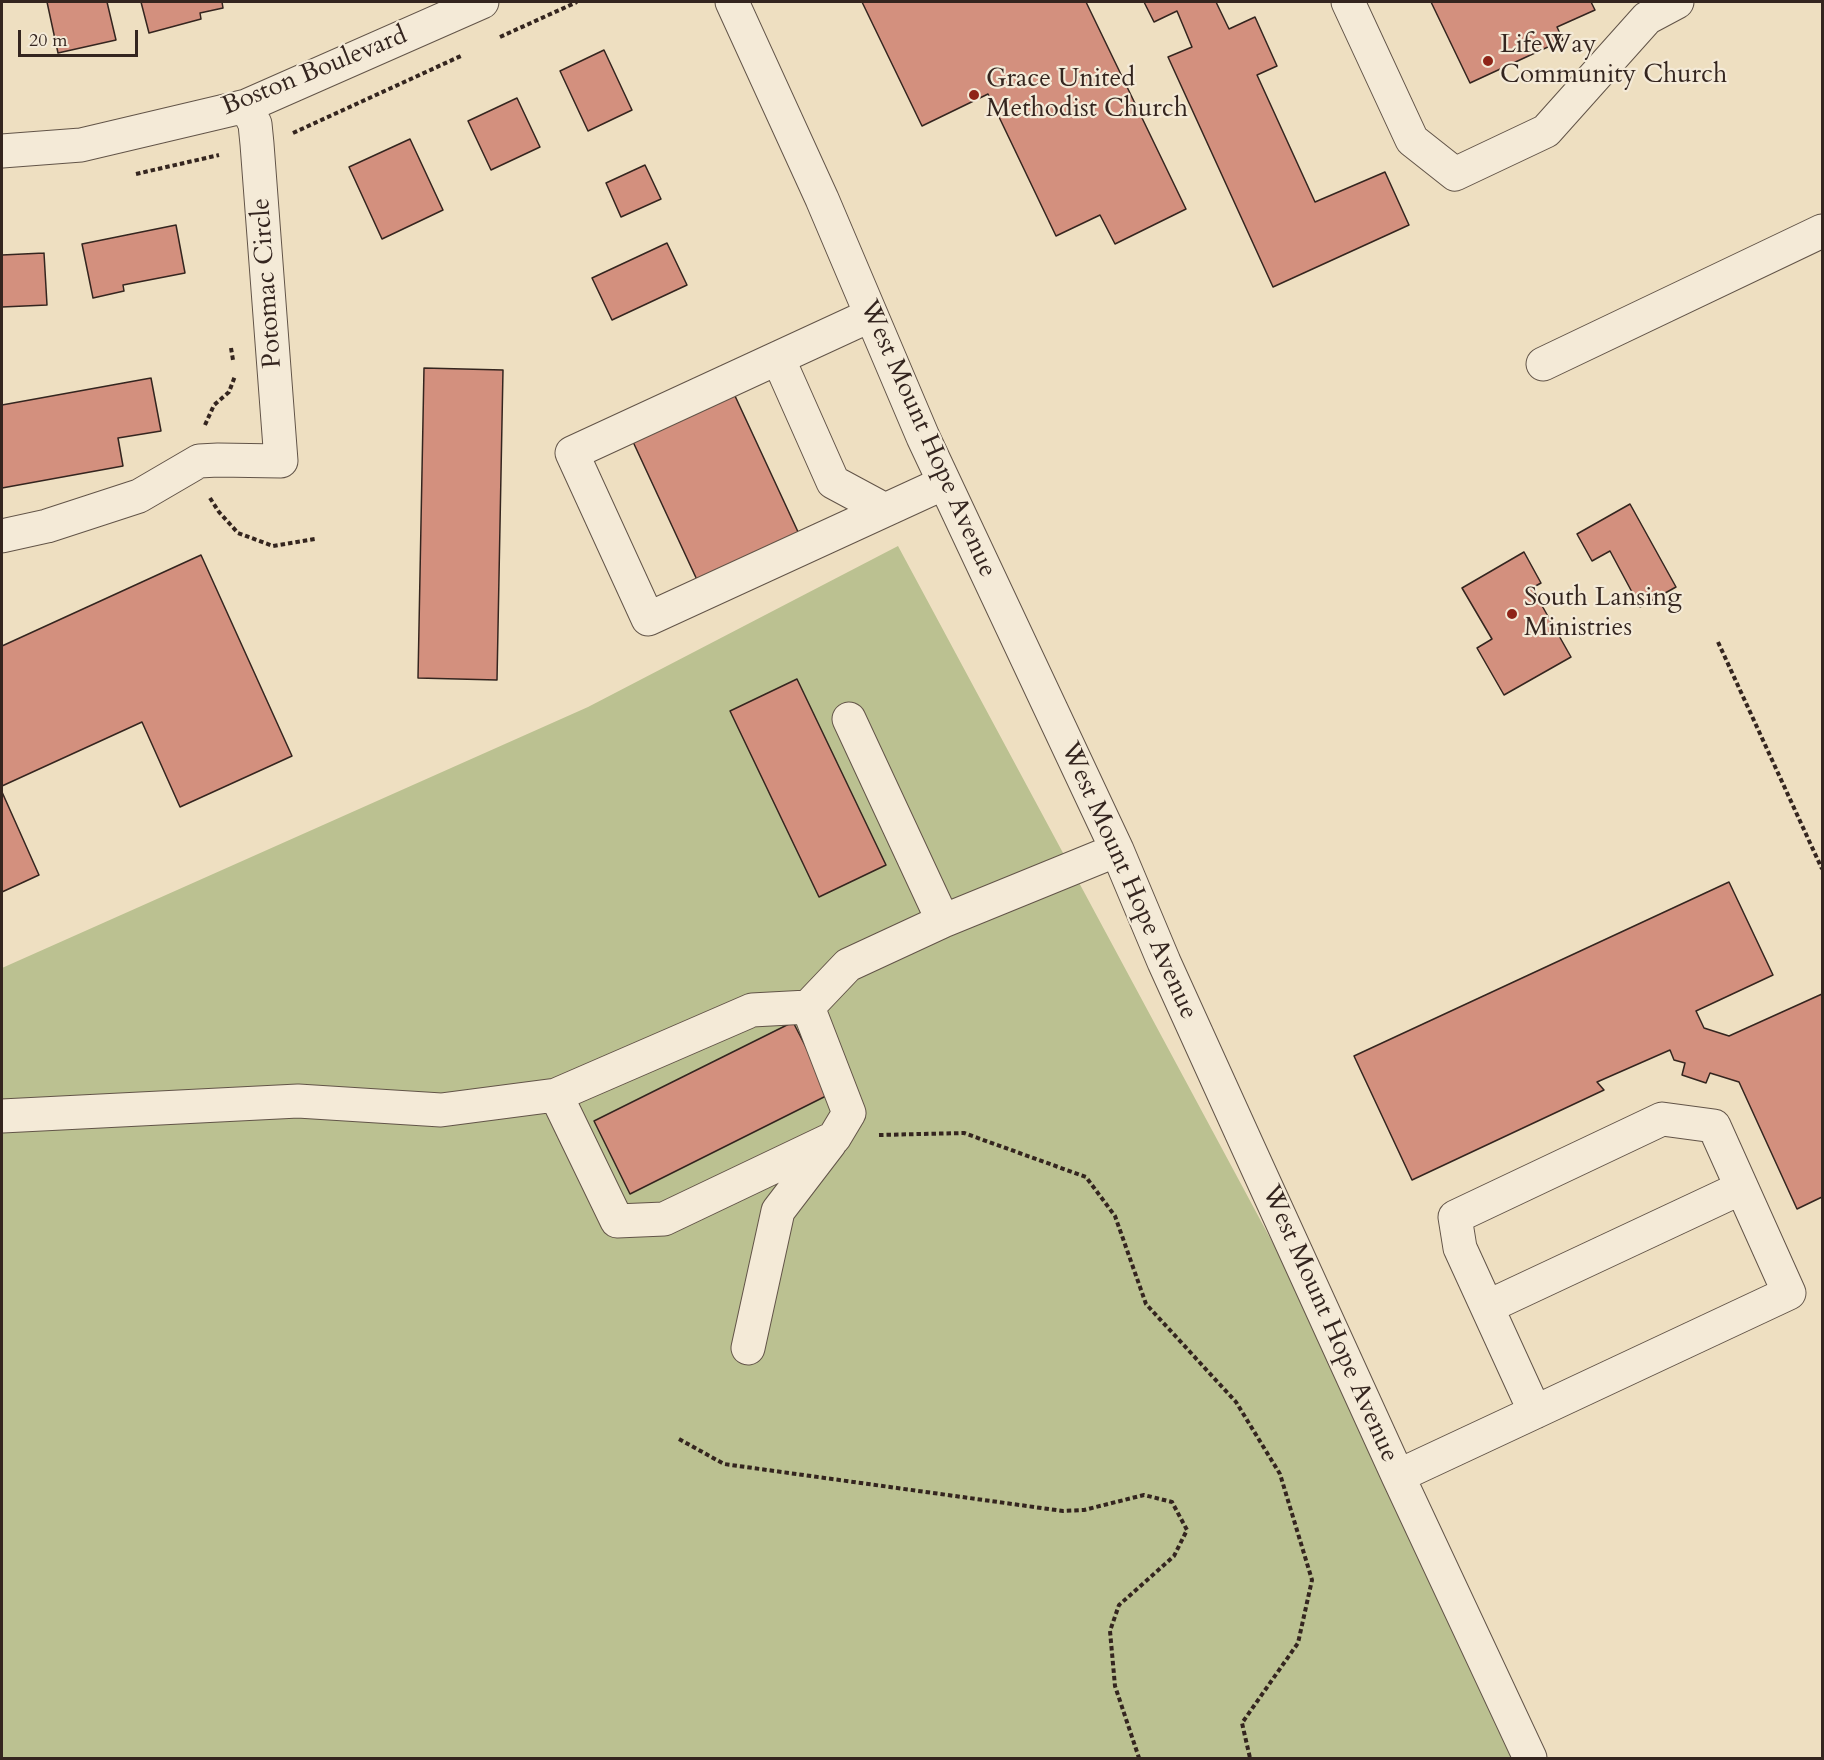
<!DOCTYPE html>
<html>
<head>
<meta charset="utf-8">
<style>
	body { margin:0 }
	#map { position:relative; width:1824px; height:1760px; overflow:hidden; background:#eedfc1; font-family:Cardo,serif }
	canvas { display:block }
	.frame { position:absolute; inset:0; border:3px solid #34251f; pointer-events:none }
	.scale { position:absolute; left:18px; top:30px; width:120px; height:27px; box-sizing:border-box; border:3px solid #34251f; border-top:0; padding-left:8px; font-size:18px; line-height:21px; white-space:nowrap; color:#34251f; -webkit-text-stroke:4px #f4ead7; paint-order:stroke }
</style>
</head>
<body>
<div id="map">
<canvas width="1824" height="1760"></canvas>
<div class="frame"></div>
<div class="scale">20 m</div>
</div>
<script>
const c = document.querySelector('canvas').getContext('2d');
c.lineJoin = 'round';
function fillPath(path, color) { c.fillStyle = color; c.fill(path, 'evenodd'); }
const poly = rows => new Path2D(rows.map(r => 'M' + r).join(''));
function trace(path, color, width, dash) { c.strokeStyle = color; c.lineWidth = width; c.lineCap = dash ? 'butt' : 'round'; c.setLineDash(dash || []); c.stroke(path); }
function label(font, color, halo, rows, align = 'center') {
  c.font = font + ' Cardo,serif'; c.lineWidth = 4.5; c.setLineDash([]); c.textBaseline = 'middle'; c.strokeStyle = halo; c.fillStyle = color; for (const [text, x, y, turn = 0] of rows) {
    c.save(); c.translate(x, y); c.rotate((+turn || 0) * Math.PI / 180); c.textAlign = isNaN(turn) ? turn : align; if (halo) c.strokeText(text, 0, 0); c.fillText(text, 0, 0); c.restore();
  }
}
fillPath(poly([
	[898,546,1398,1476,1530,1758,2,1758,2,968,588,707]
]), '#bbc191');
const building = poly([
	[47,2,107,2,116,40,58,53,47,2],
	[141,2,222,2,223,8,200,13,201,19,149,33,141,2],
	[862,2,1086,2,1186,209,1115,244,1100,215,1056,236,988,94,922,126,862,2],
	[1144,2,1216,2,1229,29,1255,17,1277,66,1257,75,1315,202,1385,172,1409,225,1273,287,1168,57,1192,47,1177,11,1154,22,1144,2],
	[1431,2,1591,2,1595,10,1557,27,1563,40,1470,83,1431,2],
	[604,50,632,110,588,131,560,71,604,50],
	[517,98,540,147,491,170,468,121,517,98],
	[410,139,443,210,382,239,349,167,410,139],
	[645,165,661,199,621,217,606,183,645,165],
	[176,225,185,273,123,285,124,291,93,298,82,244,176,225],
	[667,243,687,285,612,320,592,278,667,243],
	[44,253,47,305,2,307,2,255,44,253],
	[424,368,503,370,497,680,418,678,424,368],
	[151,378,161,431,118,438,123,466,2,488,2,405,151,378],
	[729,383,799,534,698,582,628,431,729,383],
	[1630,504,1676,587,1640,607,1610,551,1592,561,1577,534,1630,504],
	[1524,552,1541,583,1532,588,1571,657,1504,695,1477,648,1492,639,1462,588,1524,552],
	[201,555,292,756,180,807,142,722,2,786,2,646,201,555],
	[797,679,886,865,819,897,730,711,797,679],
	[2,792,39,875,2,892,2,792],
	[1729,882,1773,975,1696,1011,1704,1028,1729,1036,1822,994,1822,1197,1797,1209,1739,1082,1710,1073,1706,1083,1682,1075,1685,1063,1674,1060,1670,1050,1597,1082,1604,1090,1412,1180,1354,1056,1729,882],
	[793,1022,830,1094,630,1194,594,1121,793,1022]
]);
fillPath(building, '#d3907e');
trace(building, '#34251f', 1.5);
const minor = poly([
	[732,2,822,199,923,437,1117,850,1164,962,1247,1145,1398,1476,1530,1758],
	[1348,2,1412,140,1455,174,1546,131,1647,18,1677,2],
	[2,151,81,145,246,106,482,2],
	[871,315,572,453,648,619,944,483],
	[778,358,833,482,885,510],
	[1543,364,1822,231],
	[2,536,47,526,139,496,199,461,218,460,281,461,257,144,255,124,246,106],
	[849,719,943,921],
	[808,1007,848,965,943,921,1117,850],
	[2,1116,298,1101,441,1110,556,1095,752,1010,808,1007,849,1113,834,1138,664,1219,617,1221,556,1095],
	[1487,1307,1741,1188],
	[748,1348,778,1211,830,1143],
	[1398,1476,1535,1412,1789,1293,1714,1126,1662,1119,1455,1217,1460,1248,1535,1412]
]);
trace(minor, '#625448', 35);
trace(poly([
	[500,37,577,2],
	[293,133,463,55],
	[136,174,219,155],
	[231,348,233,360],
	[205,425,214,405,229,392,235,376],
	[210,498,219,512,238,533,273,546,315,539],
	[1718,642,1822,869],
	[879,1135,964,1133,1086,1177,1115,1216,1146,1304,1236,1402,1280,1474,1312,1580,1298,1643,1242,1723,1250,1758],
	[679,1439,724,1464,1063,1511,1084,1510,1144,1495,1172,1502,1187,1530,1174,1556,1119,1605,1110,1631,1115,1686,1139,1758]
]), '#34251f', 4, [4.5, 3]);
trace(minor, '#f4ead7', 33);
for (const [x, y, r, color] of [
	[1488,61,6,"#8f2418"],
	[974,95,6,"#8f2418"],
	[1512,614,6,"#8f2418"]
]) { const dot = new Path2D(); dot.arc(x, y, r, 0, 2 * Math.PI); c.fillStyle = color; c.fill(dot); trace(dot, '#f4ead7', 2); }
label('26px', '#34251f', '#f4ead7', [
	["LifeWay",1500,46],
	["Community Church",1500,76],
	["Grace United",986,80],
	["Methodist Church",986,110],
	["South Lansing",1524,599],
	["Ministries",1524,629]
], 'left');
label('26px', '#34251f', '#f4ead7', [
	["Boston Boulevard",315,72,-22],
	["Potomac Circle",268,283,-94],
	["West Mount Hope Avenue",927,439,66],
	["West Mount Hope Avenue",1128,881,66],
	["West Mount Hope Avenue",1329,1324,66]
]);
</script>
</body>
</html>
